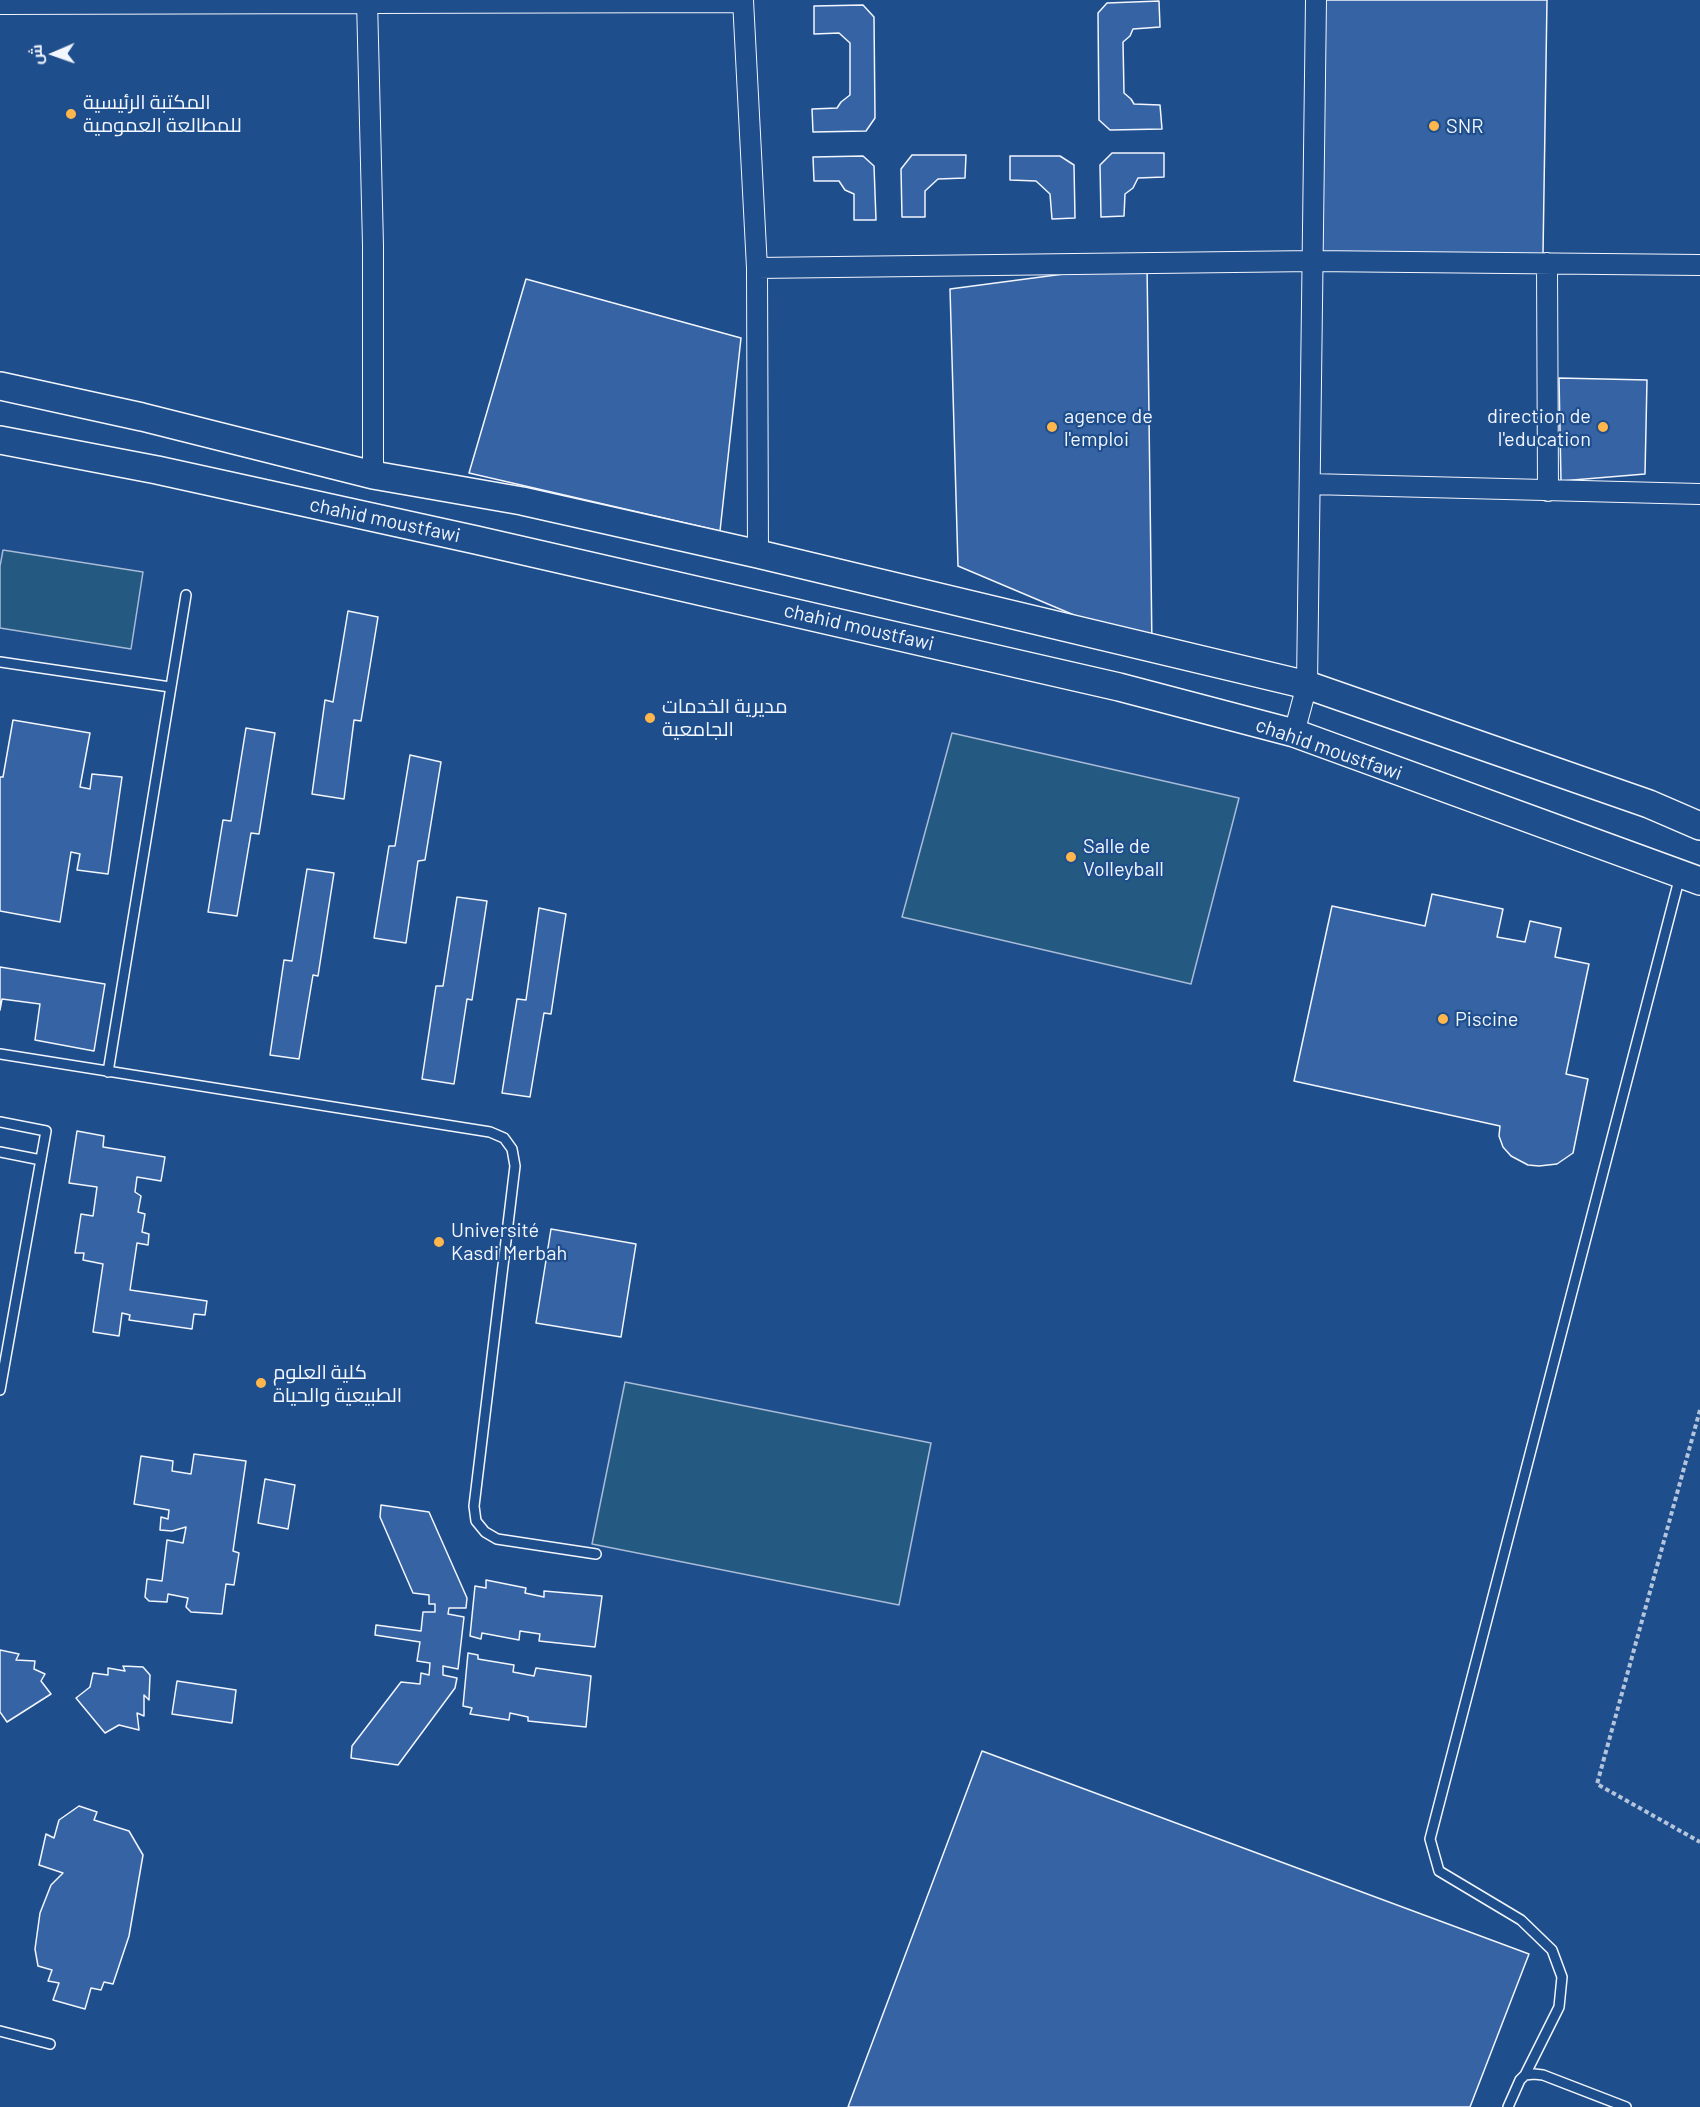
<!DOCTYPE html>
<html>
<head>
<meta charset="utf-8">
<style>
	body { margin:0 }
	#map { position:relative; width:1700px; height:2107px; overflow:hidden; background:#1f4e8c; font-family:Barlow,Cairo,sans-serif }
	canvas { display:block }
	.north { position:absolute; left:24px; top:24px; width:60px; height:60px; -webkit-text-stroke:4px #1f4e8c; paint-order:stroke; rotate:268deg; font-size:16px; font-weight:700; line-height:24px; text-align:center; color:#f2f6ff }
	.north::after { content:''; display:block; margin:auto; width:21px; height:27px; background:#f2f6ff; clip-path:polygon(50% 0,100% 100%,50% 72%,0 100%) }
</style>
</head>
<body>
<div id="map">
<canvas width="1700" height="2107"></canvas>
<div class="north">ش</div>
</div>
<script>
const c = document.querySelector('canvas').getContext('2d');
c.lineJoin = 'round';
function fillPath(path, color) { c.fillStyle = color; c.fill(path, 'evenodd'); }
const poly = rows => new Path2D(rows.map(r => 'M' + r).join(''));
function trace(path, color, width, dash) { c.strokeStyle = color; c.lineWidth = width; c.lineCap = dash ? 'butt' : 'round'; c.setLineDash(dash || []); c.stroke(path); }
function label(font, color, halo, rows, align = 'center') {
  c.font = font + ' Barlow,Cairo,sans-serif'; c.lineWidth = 4.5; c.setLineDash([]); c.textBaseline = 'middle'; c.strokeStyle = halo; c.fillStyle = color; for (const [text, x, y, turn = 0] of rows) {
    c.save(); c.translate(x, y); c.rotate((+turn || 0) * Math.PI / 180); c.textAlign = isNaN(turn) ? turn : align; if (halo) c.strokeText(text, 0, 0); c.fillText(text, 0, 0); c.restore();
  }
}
const green = poly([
	[3,550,143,572,131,649,0,628,0,566,3,550],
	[952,733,1239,798,1191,984,902,917,952,733],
	[625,1382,931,1443,899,1605,592,1544,625,1382]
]);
fillPath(green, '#245a82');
trace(green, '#a8bbd7', 1.5);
const building = poly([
	[1324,0,1547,0,1543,254,1321,253,1324,0],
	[1159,1,1160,27,1133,29,1130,36,1123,42,1124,93,1131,99,1134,104,1160,105,1162,129,1110,130,1099,120,1098,13,1107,3,1159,1],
	[863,5,874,17,875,118,866,131,813,132,812,109,837,108,841,102,850,95,850,43,839,33,814,34,814,6,863,5],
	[1112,153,1164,153,1164,177,1138,178,1133,188,1125,194,1124,216,1101,217,1100,165,1112,153],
	[912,155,966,155,965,178,938,179,925,191,925,217,902,217,901,169,912,155],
	[863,156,874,166,876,220,854,220,854,194,845,190,839,181,814,181,813,157,863,156],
	[1010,156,1060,156,1074,165,1075,218,1052,219,1050,194,1036,181,1010,180,1010,156],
	[1147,263,1152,648,958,566,950,289,1147,263],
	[526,279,741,338,720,531,469,473,526,279],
	[1559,378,1647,380,1645,474,1561,481,1559,378],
	[348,611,378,617,361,721,354,720,344,799,312,794,325,700,333,702,348,611],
	[13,720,90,733,80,787,90,789,92,774,122,777,108,874,77,870,80,854,71,852,60,922,0,911,0,777,3,777,13,720],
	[246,728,275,733,259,834,251,833,237,916,208,912,223,820,231,821,246,728],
	[410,755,441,762,425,860,418,861,406,943,374,938,389,846,395,846,410,755],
	[307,869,334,873,318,976,313,975,299,1059,270,1055,284,960,292,961,307,869],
	[1432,894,1503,909,1497,937,1525,942,1530,921,1561,928,1555,957,1589,964,1566,1074,1588,1079,1573,1153,1557,1164,1539,1166,1528,1165,1511,1156,1503,1147,1499,1136,1500,1126,1294,1081,1332,906,1425,926,1432,894],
	[457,897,487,901,472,1000,467,999,454,1084,422,1079,436,986,443,986,457,897],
	[539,908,566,914,551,1014,544,1013,530,1097,502,1093,517,999,526,1000,539,908],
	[0,967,105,984,94,1051,35,1040,40,1004,2,999,0,1010,0,967],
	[77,1131,104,1136,103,1147,165,1157,161,1181,137,1177,135,1192,141,1196,138,1212,145,1214,142,1232,149,1234,148,1245,137,1243,130,1290,207,1301,205,1315,194,1314,192,1329,129,1320,130,1315,122,1313,119,1336,93,1332,103,1264,83,1260,84,1253,75,1253,81,1214,93,1216,97,1187,69,1183,77,1131],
	[551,1229,636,1244,621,1337,536,1323,551,1229],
	[194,1454,246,1461,233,1551,239,1553,234,1585,226,1584,222,1614,191,1612,186,1607,188,1598,168,1594,167,1602,149,1601,145,1597,147,1579,162,1581,167,1540,183,1543,186,1527,172,1531,160,1530,161,1517,168,1519,169,1510,134,1504,141,1456,173,1461,172,1471,191,1474,194,1454],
	[265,1479,295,1485,288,1529,258,1523,265,1479],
	[381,1505,429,1512,467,1598,466,1608,449,1608,448,1614,464,1617,458,1669,443,1666,443,1675,457,1678,455,1688,398,1765,351,1758,352,1746,401,1682,420,1684,421,1673,429,1675,430,1663,417,1661,420,1642,375,1635,376,1625,421,1631,423,1612,435,1612,435,1604,429,1604,429,1595,413,1593,380,1517,381,1505],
	[486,1580,526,1588,525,1593,544,1597,544,1591,602,1596,595,1647,539,1641,540,1634,520,1631,519,1640,482,1633,481,1639,470,1636,475,1586,486,1588,486,1580],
	[0,1650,19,1654,16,1660,35,1661,34,1669,45,1674,41,1681,51,1694,7,1722,0,1712,0,1650],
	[468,1653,478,1655,478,1659,514,1665,513,1672,534,1676,536,1668,591,1676,586,1727,528,1721,528,1717,510,1713,509,1720,470,1714,472,1708,463,1706,468,1653],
	[123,1666,143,1667,150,1675,149,1700,144,1695,144,1716,137,1713,139,1730,119,1725,105,1733,76,1698,90,1687,93,1673,108,1675,108,1668,125,1671,123,1666],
	[177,1681,236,1690,232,1723,172,1714,177,1681],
	[982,1751,1529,1954,1470,2107,848,2107,982,1751],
	[79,1806,97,1812,94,1820,129,1831,143,1855,129,1936,113,1984,104,1982,101,1990,91,1988,85,2009,53,2000,59,1983,48,1981,52,1970,38,1966,35,1949,40,1913,51,1885,63,1873,39,1865,46,1834,54,1838,59,1820,79,1806]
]);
fillPath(building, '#3563a3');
trace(building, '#f2f6ff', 1.5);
const service = poly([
	[0,662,170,687],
	[0,1054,490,1132,504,1138,512,1149,515,1166,474,1506,476,1521,485,1532,497,1539,596,1554],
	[108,1072,186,595],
	[0,1122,46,1131,0,1390],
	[0,1152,41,1160],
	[0,2031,50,2044],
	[1525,2075,1559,2007,1562,1977,1552,1950,1521,1920,1439,1871,1430,1839,1680,876],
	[1508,2107,1520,2080,1525,2075,1534,2074,1543,2075,1626,2107]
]);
const minor = poly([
	[367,0,373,245,373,475],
	[743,0,757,268,758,554],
	[0,4,743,2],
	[1547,263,1548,491],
	[757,268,1313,261,1700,265],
	[1310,484,1700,494],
	[1294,733,1307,685,1316,0]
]);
const secondary = poly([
	[0,386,142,417,373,475,522,501,758,554,1307,685,1649,804,1700,826],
	[0,440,157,470,476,540,1119,687,1294,733,1700,881]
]);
trace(service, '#f2f6ff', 12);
trace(minor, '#f2f6ff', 22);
trace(secondary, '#f2f6ff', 30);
trace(poly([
	[1700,1410,1597,1784,1700,1842]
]), '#b3c4dc', 4, [4.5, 3]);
trace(service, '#1f4e8c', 9);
trace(minor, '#1f4e8c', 20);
trace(secondary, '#1f4e8c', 27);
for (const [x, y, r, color] of [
	[71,114,6,"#ffb74d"],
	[1434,126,6,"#ffb74d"],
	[1052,427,6,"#ffb74d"],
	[1603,427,6,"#ffb74d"],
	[650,718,6,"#ffb74d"],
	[1071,857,6,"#ffb74d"],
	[1443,1019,6,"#ffb74d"],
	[439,1242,6,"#ffb74d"],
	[261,1383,6,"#ffb74d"]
]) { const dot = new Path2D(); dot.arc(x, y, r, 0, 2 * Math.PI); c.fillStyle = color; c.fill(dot); trace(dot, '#1f4e8c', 2); }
label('20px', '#f2f6ff', '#1f4e8c', [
	["المكتبة الرئيسية",83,102],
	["للمطالعة العمومية",83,125],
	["SNR",1446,126],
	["agence de",1064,416],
	["l'emploi",1064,439],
	["direction de",1591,416,"right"],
	["l'education",1591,439,"right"],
	["مديرية الخدمات",662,706],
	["الجامعية",662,729],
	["Salle de",1083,846],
	["Volleyball",1083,869],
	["Piscine",1455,1019],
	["Université",451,1230],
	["Kasdi Merbah",451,1253],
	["كلية العلوم",273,1372],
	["الطبيعية والحياة",273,1395]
], 'left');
label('20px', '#f2f6ff', '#1f4e8c', [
	["chahid moustfawi",385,520,12],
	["chahid moustfawi",859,627,13],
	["chahid moustfawi",1329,749,19]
]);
</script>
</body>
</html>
